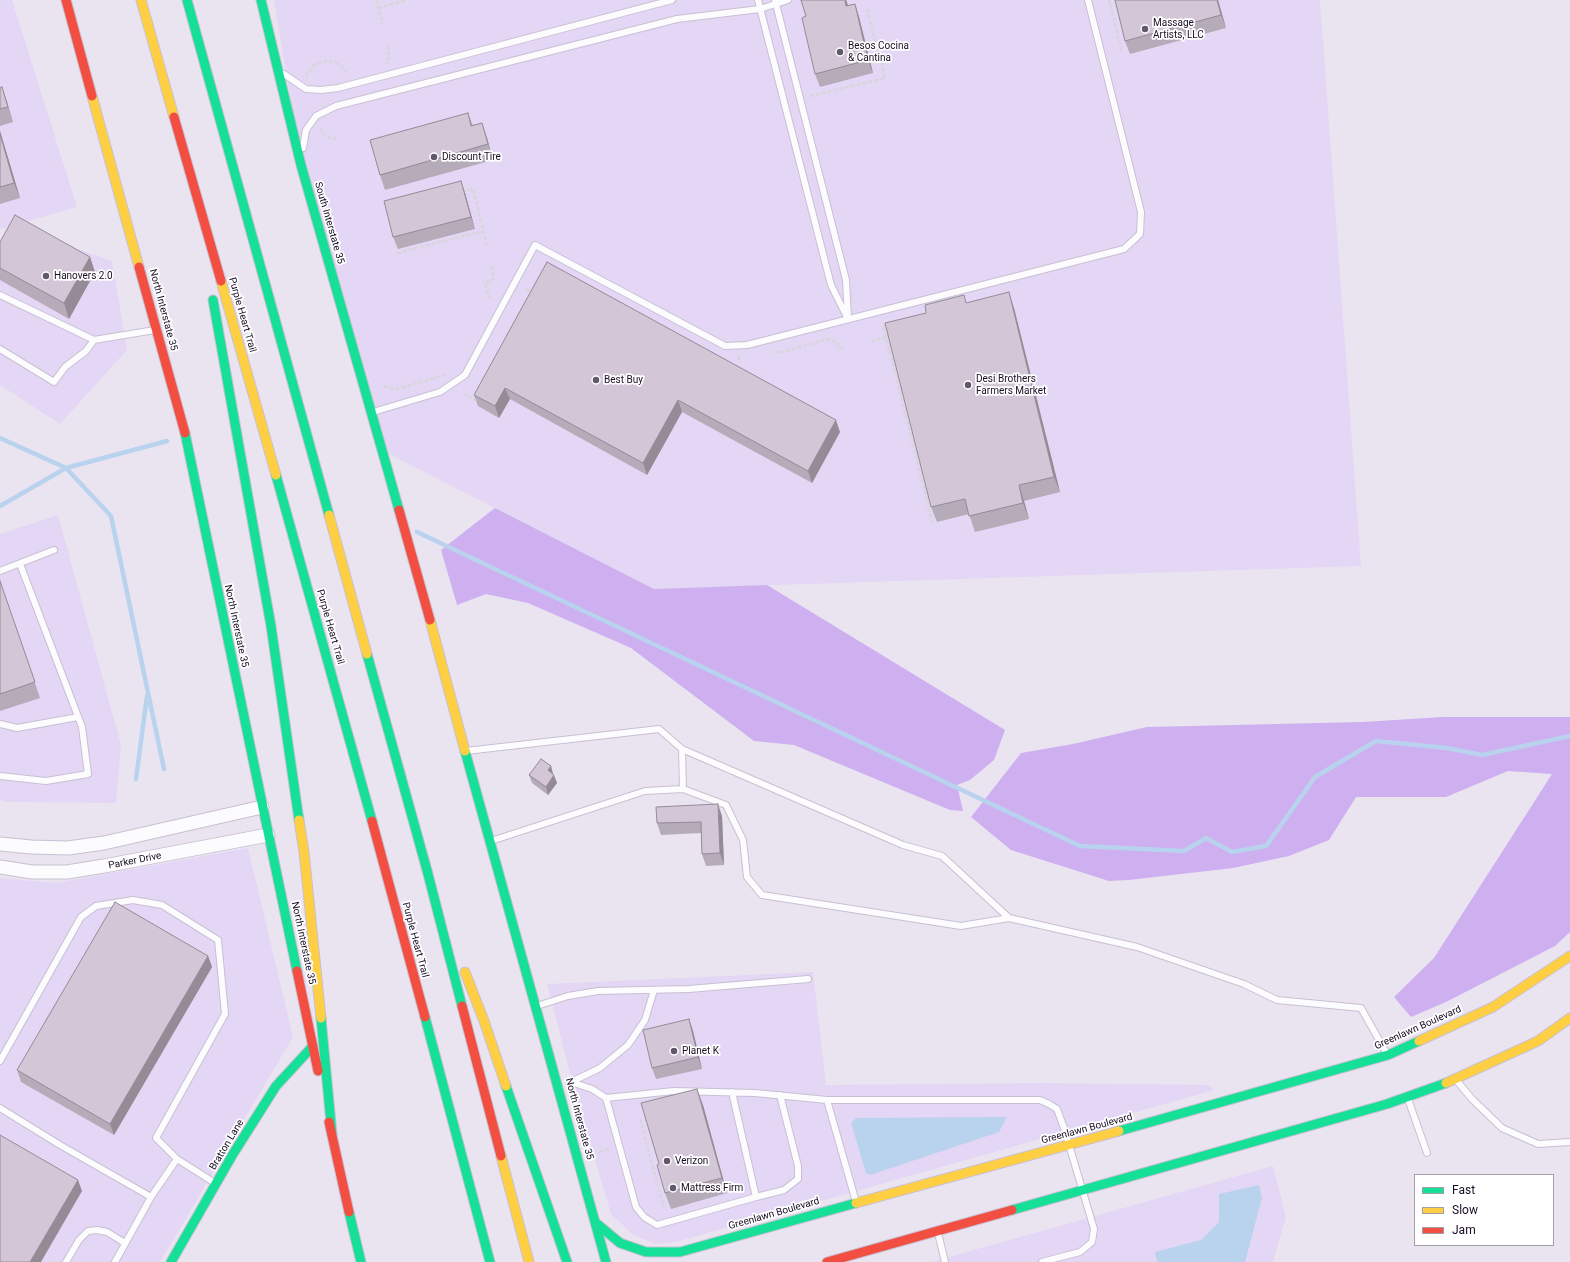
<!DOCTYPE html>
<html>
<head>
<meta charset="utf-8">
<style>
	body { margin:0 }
	#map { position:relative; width:1570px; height:1262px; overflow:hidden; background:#eae4f1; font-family:Roboto,sans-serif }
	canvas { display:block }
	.legend { position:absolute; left:1414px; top:1174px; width:140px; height:72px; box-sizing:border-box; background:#fff; border:1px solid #a29ea7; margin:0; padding:5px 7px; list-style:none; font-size:12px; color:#170d23 }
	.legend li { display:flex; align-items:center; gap:8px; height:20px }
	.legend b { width:20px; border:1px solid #a29ea7 }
</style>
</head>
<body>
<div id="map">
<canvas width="1570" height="1262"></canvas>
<ul class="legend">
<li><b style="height:5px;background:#16e098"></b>Fast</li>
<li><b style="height:5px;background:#ffcf43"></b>Slow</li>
<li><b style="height:5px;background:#f24e42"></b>Jam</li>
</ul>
</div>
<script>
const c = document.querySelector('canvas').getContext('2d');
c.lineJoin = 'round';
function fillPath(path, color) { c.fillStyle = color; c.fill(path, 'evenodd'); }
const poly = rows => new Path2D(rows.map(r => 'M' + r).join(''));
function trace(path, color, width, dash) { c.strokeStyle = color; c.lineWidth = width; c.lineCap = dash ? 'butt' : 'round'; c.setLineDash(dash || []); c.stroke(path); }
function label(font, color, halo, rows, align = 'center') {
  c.font = font + ' Roboto,sans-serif'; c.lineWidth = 3.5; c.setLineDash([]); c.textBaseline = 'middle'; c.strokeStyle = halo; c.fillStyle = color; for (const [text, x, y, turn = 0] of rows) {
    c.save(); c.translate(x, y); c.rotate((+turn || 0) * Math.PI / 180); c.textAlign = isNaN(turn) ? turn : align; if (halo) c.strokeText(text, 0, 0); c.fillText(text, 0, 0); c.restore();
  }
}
fillPath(poly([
	[0,0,12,0,77,207,0,229],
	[274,0,1320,0,1361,566,654,589,383,451,301,165],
	[17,228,112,261,127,350,60,424,0,385,0,248],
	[58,515,121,745,116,803,6,802,0,800,0,534],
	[248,848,293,1037,160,1262,0,1262,0,878,56,883],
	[813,972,826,1085,1041,1083,1209,1085,1214,1090,676,1242,655,1244,632,1234,611,1214,574,1088,547,984],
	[1273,1166,1286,1217,1273,1262,931,1262]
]), '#e4d7f5');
fillPath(poly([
	[495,508,654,589,767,585,1005,730,994,760,970,780,957,785,963,811,950,810,794,745,754,741,631,648,528,603,486,594,457,605,441,550],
	[1443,717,1570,717,1570,932,1555,946,1446,1002,1411,1017,1394,997,1434,958,1552,774,1508,771,1446,797,1356,797,1329,840,1289,856,1233,868,1129,880,1109,881,1011,850,971,817,1021,753,1073,744,1147,727,1363,722]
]), '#ceaff0');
fillPath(poly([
	[1007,1117,999,1132,870,1175,866,1173,851,1123,856,1118],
	[1259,1185,1262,1198,1245,1262,1157,1262,1155,1252,1201,1240,1219,1222,1219,1194]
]), '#b9d2ee');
trace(poly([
	[0,438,66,468,167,441],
	[0,506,66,468,111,516,164,769],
	[417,532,1080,846,1184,851,1206,838,1232,852,1266,846,1315,777,1376,741,1447,748,1482,755,1570,736],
	[136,779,147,696]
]), '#b9d2ee', 4.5);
const lane = poly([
	[758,0,831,285,848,319,846,280,775,0],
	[284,74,306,89,321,90,338,88,672,0],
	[303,148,306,130,316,116,336,106,677,19,760,9,788,0],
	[0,295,94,340,155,330],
	[0,349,54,382,65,367,86,351,94,340],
	[373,412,440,392,465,375,535,245,725,346,747,345,1124,249,1140,234,1141,212,1088,0],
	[0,571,54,550],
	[0,724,17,728,78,717],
	[682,749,903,845,942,856,1009,918],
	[466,751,659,729,682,749,683,789],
	[0,776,46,781,88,774,82,727,20,564],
	[491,841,645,791,683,789,726,805,743,840,747,877,762,895,961,926,1009,918,1137,947,1244,984,1277,1000,1361,1008,1387,1054],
	[537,1006,568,996,598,991,689,989,808,979],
	[0,1061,81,917,96,906,133,900,162,905,218,940,225,1014,156,1138,177,1159,215,1183],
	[1457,1081,1472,1099,1502,1128,1538,1144,1570,1142],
	[571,1082,592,1089,606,1098,674,1091,755,1093,827,1100,856,1202],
	[569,1083,600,1068,628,1045,645,1020,654,990],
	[606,1098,636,1207,644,1217,657,1225,756,1197,732,1092],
	[1408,1099,1427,1153],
	[827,1100,1040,1100,1049,1104,1057,1109,1064,1128,1094,1229,1092,1242,1080,1252,1042,1262],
	[0,1108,60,1145,151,1197,177,1159],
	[756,1197,784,1190,798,1179,798,1166,780,1095],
	[938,1233,945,1262],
	[66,1262,79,1240,88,1231,97,1230,107,1232,125,1243],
	[115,1262,151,1197]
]);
const street = poly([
	[0,844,31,847,68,848,104,843,262,807],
	[0,867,32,872,67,872,104,866,268,835]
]);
const fast = poly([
	[187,0,329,515],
	[261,0,301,165,399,510],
	[213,300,271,626,299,820],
	[185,433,297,971],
	[276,475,372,821],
	[367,654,428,874,462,1006],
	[465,751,606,1262],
	[425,1017,490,1262],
	[321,1018,332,1134],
	[506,1086,567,1262],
	[1119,1131,1388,1055,1419,1041],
	[1012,1210,1387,1104,1446,1083],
	[349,1212,361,1262],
	[596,1223,620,1243,646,1252,680,1252,856,1203],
	[171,1262,233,1154,276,1086,312,1047]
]);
const slow = poly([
	[141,0,174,117],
	[92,96,139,267],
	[221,281,276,475],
	[329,515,367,654],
	[430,620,465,751],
	[299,820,304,852,321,1018],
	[465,972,484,1021,506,1086],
	[1419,1041,1493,1007,1570,956],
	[1446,1083,1538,1041,1570,1018],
	[501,1156,529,1262],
	[856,1203,1119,1131]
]);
const jam = poly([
	[66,0,92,96],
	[174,117,221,281],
	[139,267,185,433],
	[399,510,430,620],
	[372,821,425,1017],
	[297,971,318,1071],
	[462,1006,501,1156],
	[329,1122,349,1212],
	[827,1262,1012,1210]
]);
trace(lane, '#c8c0d2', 8);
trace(street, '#c8c0d2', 15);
trace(fast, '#c8c0d2', 11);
trace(slow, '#c8c0d2', 11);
trace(jam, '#c8c0d2', 11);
trace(poly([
	[376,0,383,25],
	[1109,0,1122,53],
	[378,8,407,0],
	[388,45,389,58,387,63,389,63],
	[307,77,307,74,314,65,328,61,338,64,348,74],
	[810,96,885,78,867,9],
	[320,128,324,135,328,137,333,139,339,138],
	[462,191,473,189,487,245],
	[397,253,484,231],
	[491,266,494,279,485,283,489,297,493,299],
	[526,289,533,293],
	[886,337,883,326,889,325],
	[871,342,886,337,933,525],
	[774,352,783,352,828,339,837,342,839,349,845,348],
	[738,356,740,362],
	[384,386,394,389,400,388,445,375],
	[463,393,477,401,478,399],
	[640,1119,664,1208],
	[599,1152,611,1149]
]), '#d7d6da', 2.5, [4, 2]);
trace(lane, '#fcfbfd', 6);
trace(street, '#fcfbfd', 13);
trace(fast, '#16e098', 9);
trace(slow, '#ffcf43', 9);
trace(jam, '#f24e42', 9);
fillPath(poly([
	[801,0,846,0,848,6,855,4,859,17,873,73,820,87,815,74,806,16],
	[1115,0,1218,0,1226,28,1130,54,1125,41],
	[2,87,13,122,0,126,0,88],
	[468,113,473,126,482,123,487,138,493,160,385,190,380,175],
	[0,131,20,198,0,204],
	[465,193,475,229,398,249,393,237],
	[0,242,90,257,95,272,69,319,0,280],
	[547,262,840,432,812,483,682,412,647,475,510,399,499,418,478,406,474,395],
	[967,303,1014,308,1060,492,1024,501,1029,519,975,532,969,514,937,522,931,507],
	[0,581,40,698,0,711],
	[551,766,553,774,553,775,557,783,548,795,532,783,529,775],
	[722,816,724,865,706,866,702,854,701,833,661,835,657,823],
	[208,956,212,967,114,1135,21,1082,17,1070],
	[689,1019,693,1031,702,1069,656,1079,652,1068],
	[703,1105,727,1193,671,1209,665,1193]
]), '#b5abb9');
fillPath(poly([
	[845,0,846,0,847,2,851,19],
	[1217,0,1218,0,1226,28,1221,15],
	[855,4,859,17,873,73,868,60],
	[2,87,7,102,13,122,8,107],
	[482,123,487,138,493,160,488,144],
	[0,131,20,198,14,183,0,134],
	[461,181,465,193,475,229,471,217],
	[90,257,95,272,69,319,64,303],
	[1009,292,1014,308,1060,492,1054,477],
	[505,388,510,399,499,418,495,406],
	[678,400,682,412,647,475,643,463],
	[836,420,840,432,812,483,808,471],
	[1019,485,1024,501,1029,519,1023,503],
	[551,766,553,774,550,778,548,770],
	[554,775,557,783,548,795,546,787],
	[718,804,722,816,724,865,720,853],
	[208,956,212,967,114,1135,110,1124],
	[689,1019,693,1031,702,1069,698,1057],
	[697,1089,703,1105,727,1193,722,1178],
	[78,1180,82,1191,41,1262,30,1262]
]), '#948b96');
const building = poly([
	[801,0,845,0,846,6,855,4,868,60,815,74,802,18,806,16,801,0],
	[1115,0,1217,0,1221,15,1125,41,1115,0],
	[2,87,8,107,0,109,0,88,2,87],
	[468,113,471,126,482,123,488,144,380,175,370,140,468,113],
	[0,134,14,183,0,187,0,134],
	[461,181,471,217,393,237,384,201,461,181],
	[15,215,90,257,64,303,0,268,0,242,15,215],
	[547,262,836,420,808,471,678,400,643,463,505,388,495,406,474,395,547,262],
	[1009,292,1054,477,1019,485,1023,503,969,516,965,499,931,507,885,323,926,313,925,305,964,295,966,303,1009,292],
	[0,581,35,682,0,694,0,581],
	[541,759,551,766,548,770,554,775,546,787,529,775,541,759],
	[718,804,720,853,702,854,701,822,657,823,656,807,718,804],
	[115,902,208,956,110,1124,17,1070,115,902],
	[689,1019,698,1057,652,1068,643,1030,689,1019],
	[697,1089,722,1178,665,1193,657,1165,659,1164,641,1103,697,1089],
	[0,1135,78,1180,30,1262,0,1262,0,1135]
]);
fillPath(building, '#d3c7d7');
trace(building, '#948b96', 1);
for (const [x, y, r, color] of [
	[1145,29,4,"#61586b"],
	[840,52,4,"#61586b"],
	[434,157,4,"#61586b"],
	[46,276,4,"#61586b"],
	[596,380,4,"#61586b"],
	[968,385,4,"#61586b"],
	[674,1051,4,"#61586b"],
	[667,1161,4,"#61586b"],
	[673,1188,4,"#61586b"]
]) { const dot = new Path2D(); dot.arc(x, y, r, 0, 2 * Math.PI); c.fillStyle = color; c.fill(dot); trace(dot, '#fff', 1.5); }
label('10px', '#170d23', '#fff', [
	["Massage",1153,23],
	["Artists, LLC",1153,35],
	["Besos Cocina",848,46],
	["& Cantina",848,58],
	["Discount Tire",442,157],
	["Hanovers 2.0",54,276],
	["Desi Brothers",976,379],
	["Farmers Market",976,391],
	["Best Buy",604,380],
	["Planet K",682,1051],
	["Verizon",675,1161],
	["Mattress Firm",681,1188]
], 'left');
label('10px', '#170d23', '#fff', [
	["South Interstate 35",329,223,74],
	["North Interstate 35",163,310,75],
	["Purple Heart Trail",242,315,74],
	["North Interstate 35",236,626,78],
	["Purple Heart Trail",330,627,74],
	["Parker Drive",135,861,-11],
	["Purple Heart Trail",415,940,75],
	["North Interstate 35",303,943,78],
	["Greenlawn Boulevard",1418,1028,-24],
	["North Interstate 35",579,1119,75],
	["Greenlawn Boulevard",1087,1129,-15],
	["Bratton Lane",227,1145,-59],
	["Greenlawn Boulevard",774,1214,-16]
]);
</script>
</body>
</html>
